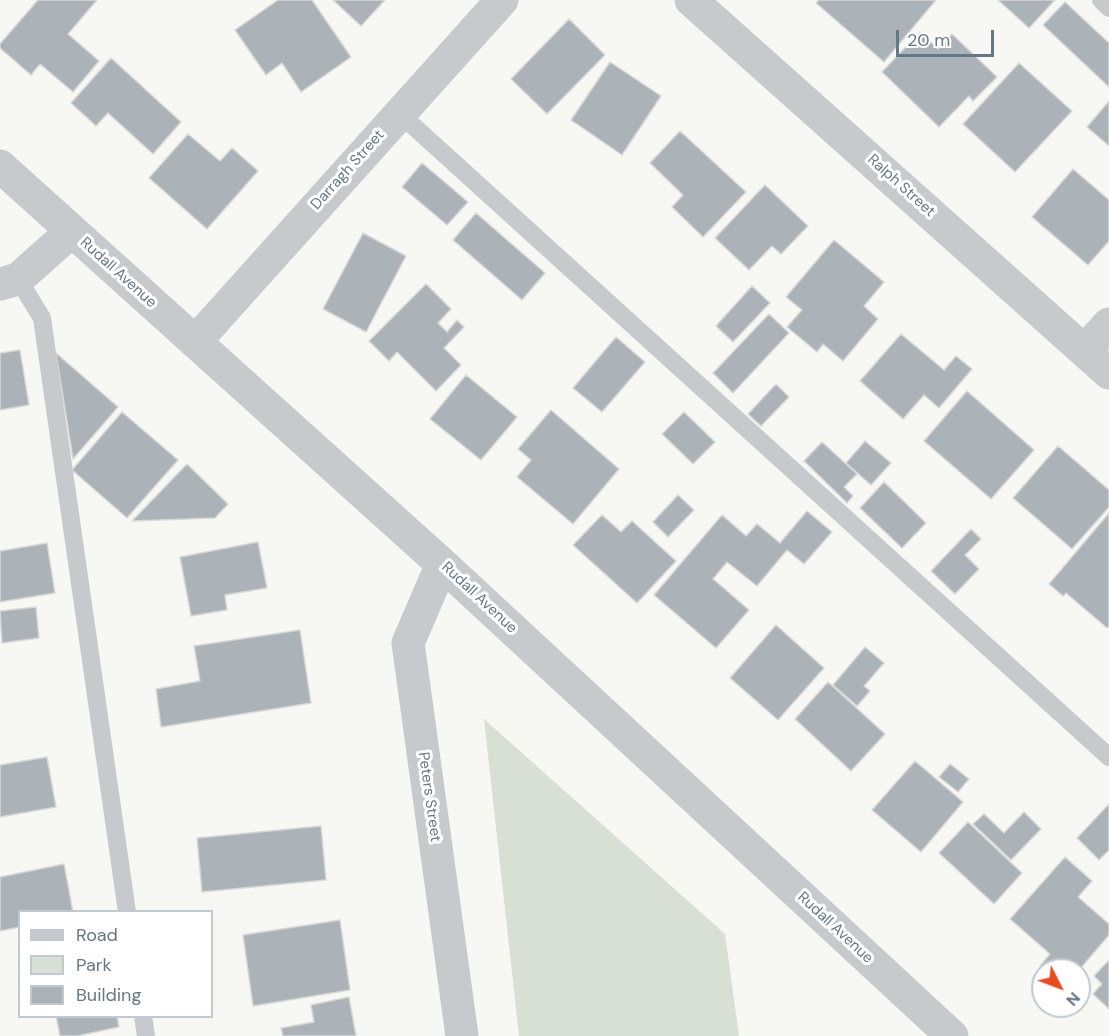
<!DOCTYPE html>
<html>
<head>
<meta charset="utf-8">
<style>
	body { margin:0 }
	#map { position:relative; width:1109px; height:1036px; overflow:hidden; background:#f7f7f3; font-family:"DM Sans",sans-serif }
	canvas { display:block }
	.legend { position:absolute; left:18px; top:910px; width:195px; height:108px; box-sizing:border-box; background:#fff; border:2px solid #c1c9cf; margin:0; padding:8px 10px; list-style:none; font-size:18px; color:#657886 }
	.legend li { display:flex; align-items:center; gap:12px; height:30px }
	.legend b { width:30px; border:2px solid #c1c9cf }
	.north { position:absolute; left:1031px; top:958px; width:60px; height:60px; box-sizing:border-box; background:#fff; border:2px solid #c1c9cf; border-radius:50%; rotate:132deg; font-size:16px; font-weight:700; line-height:24px; text-align:center; color:#657886 }
	.north::after { content:''; display:block; margin:auto; width:21px; height:27px; background:#e94b21; clip-path:polygon(50% 0,100% 100%,50% 72%,0 100%) }
	.scale { position:absolute; left:896px; top:30px; width:98px; height:27px; box-sizing:border-box; border:3px solid #657886; border-top:0; padding-left:8px; font-size:18px; line-height:21px; white-space:nowrap; color:#657886; -webkit-text-stroke:4px #fff; paint-order:stroke }
</style>
</head>
<body>
<div id="map">
<canvas width="1109" height="1036"></canvas>
<ul class="legend">
<li><b style="height:8px;background:#c7cacd"></b>Road</li>
<li><b style="height:16px;background:#d8dfd4"></b>Park</li>
<li><b style="height:16px;background:#abb3b9"></b>Building</li>
</ul>
<div class="north">N</div>
<div class="scale">20 m</div>
</div>
<script>
const c = document.querySelector('canvas').getContext('2d');
c.lineJoin = 'round';
function fillPath(path, color) { c.fillStyle = color; c.fill(path, 'evenodd'); }
const poly = rows => new Path2D(rows.map(r => 'M' + r).join(''));
function trace(path, color, width, dash) { c.strokeStyle = color; c.lineWidth = width; c.lineCap = dash ? 'butt' : 'round'; c.setLineDash(dash || []); c.stroke(path); }
function label(font, color, halo, rows, align = 'center') {
  c.font = font + ' "DM Sans",sans-serif'; c.lineWidth = 6; c.setLineDash([]); c.textBaseline = 'middle'; c.strokeStyle = halo; c.fillStyle = color; for (const [text, x, y, turn = 0] of rows) {
    c.save(); c.translate(x, y); c.rotate((+turn || 0) * Math.PI / 180); c.textAlign = isNaN(turn) ? turn : align; if (halo) c.strokeText(text, 0, 0); c.fillText(text, 0, 0); c.restore();
  }
}
fillPath(poly([
	[484,719,725,934,739,1036,519,1036]
]), '#d8dfd4');
const building = poly([
	[38,0,97,0,68,34,99,61,73,92,40,64,31,75,0,48,0,44,38,0],
	[278,0,312,0,351,57,301,92,282,63,266,75,235,30,278,0],
	[333,0,385,0,361,26,333,0],
	[819,0,936,0,884,62,816,3,819,0],
	[998,0,1055,0,1029,28,998,0],
	[1065,2,1109,43,1109,87,1043,25,1065,2],
	[569,19,605,55,547,114,511,79,569,19],
	[920,32,938,49,952,34,997,77,973,101,969,96,939,127,882,72,920,32],
	[111,58,181,122,153,154,108,113,96,126,71,103,111,58],
	[610,62,661,96,622,155,571,120,610,62],
	[1019,63,1072,111,1015,172,963,124,1019,63],
	[1109,101,1109,146,1087,127,1109,101],
	[680,131,746,192,703,237,672,207,683,195,650,163,680,131],
	[188,134,220,161,232,148,258,171,207,229,149,178,188,134],
	[422,163,468,202,447,225,402,187,422,163],
	[1073,169,1109,200,1109,241,1088,265,1032,217,1073,169],
	[765,185,808,226,781,254,772,246,749,270,715,238,765,185],
	[476,213,545,273,522,300,453,240,476,213],
	[363,233,406,256,366,332,323,309,363,233],
	[834,240,884,282,864,306,878,319,843,361,823,344,817,352,787,327,802,310,786,297,834,240],
	[426,284,451,309,438,323,447,332,457,320,464,327,444,348,461,365,436,391,397,352,389,361,369,341,426,284],
	[752,286,770,303,733,342,716,326,752,286],
	[769,314,789,333,733,393,713,373,769,314],
	[901,334,944,370,956,356,972,369,939,408,924,395,903,419,860,381,901,334],
	[616,337,645,362,602,412,573,388,616,337],
	[20,350,29,405,0,410,0,353,20,350],
	[56,353,118,407,73,459,56,353],
	[466,375,517,417,481,460,430,419,466,375],
	[776,384,789,397,761,426,748,414,776,384],
	[967,391,1034,450,991,499,924,441,967,391],
	[551,410,619,469,573,524,517,477,531,460,518,449,551,410],
	[122,412,178,460,127,518,72,470,122,412],
	[684,412,715,442,693,464,662,434,684,412],
	[865,441,891,463,871,485,846,463,865,441],
	[822,442,857,474,844,487,853,496,847,503,804,461,822,442],
	[1058,446,1109,490,1109,507,1072,549,1013,498,1058,446],
	[187,464,228,504,215,518,132,521,187,464],
	[884,482,926,523,902,548,860,508,884,482],
	[678,495,694,510,668,537,653,522,678,495],
	[807,511,832,532,804,564,787,550,757,586,727,562,713,579,749,610,716,648,654,595,722,515,746,536,757,524,780,543,807,511],
	[1109,513,1109,626,1107,628,1066,593,1063,596,1049,584,1109,513],
	[602,515,621,532,632,521,676,561,637,603,573,545,602,515],
	[971,529,981,539,965,555,979,569,955,594,931,571,971,529],
	[258,542,267,588,225,595,227,610,191,616,180,557,258,542],
	[47,543,55,593,0,602,0,551,47,543],
	[36,607,39,638,2,643,0,611,36,607],
	[776,625,824,668,778,720,730,678,776,625],
	[300,630,311,703,161,727,156,689,200,681,194,646,300,630],
	[865,647,884,663,864,686,870,691,857,706,833,685,865,647],
	[828,682,885,734,851,771,795,719,828,682],
	[47,757,56,807,0,817,0,765,47,757],
	[915,761,963,802,921,852,872,810,915,761],
	[950,764,969,779,958,792,939,777,950,764],
	[1109,804,1109,850,1099,860,1077,838,1109,804],
	[1024,812,1041,829,1011,860,973,824,984,814,1004,833,1024,812],
	[968,822,1022,873,994,904,939,853,968,822],
	[321,826,326,880,202,892,197,838,321,826],
	[1065,857,1092,881,1078,897,1109,924,1109,935,1079,970,1044,970,1040,966,1050,954,1010,919,1065,857],
	[64,864,73,912,20,912,20,927,0,931,0,877,64,864],
	[340,920,350,990,253,1006,243,935,340,920],
	[1109,960,1109,1009,1093,994,1102,984,1094,976,1109,960],
	[349,997,356,1036,283,1036,281,1028,314,1022,311,1005,349,997],
	[56,1016,117,1016,119,1027,77,1036,60,1036,56,1016]
]);
fillPath(building, '#abb3b9');
trace(building, '#d8d8d6', 1.5);
trace(poly([
	[1101,0,1109,8],
	[399,113,1109,757],
	[18,279,42,318,127,912],
	[143,1016,146,1036]
]), '#c7cacd', 18);
trace(poly([
	[691,0,1109,373],
	[0,166,442,564,952,1036],
	[0,284,18,279,72,231],
	[195,342,502,0],
	[1085,350,1109,324],
	[442,564,408,643,462,1036]
]), '#c7cacd', 33);
label('15px', '#657886', '#fff', [
	["Darragh Street",348,170,-48],
	["Ralph Street",901,186,42],
	["Rudall Avenue",118,273,42],
	["Rudall Avenue",479,598,43],
	["Peters Street",429,797,82],
	["Rudall Avenue",835,928,43]
]);
</script>
</body>
</html>
